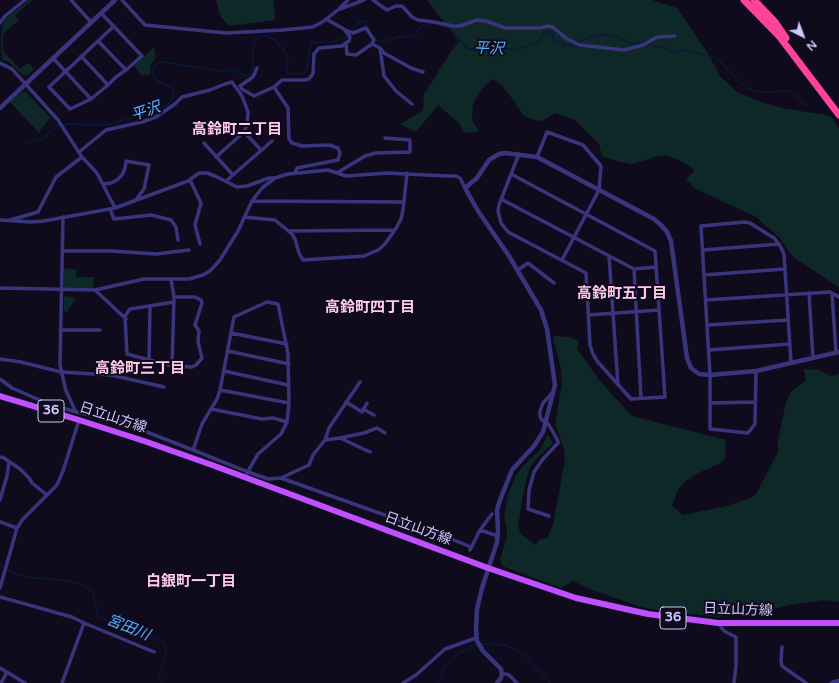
<!DOCTYPE html>
<html>
<head>
<meta charset="utf-8">
<style>
	body { margin:0 }
	#map { position:relative; width:839px; height:683px; overflow:hidden; background:#0f0b1d; font-family:"Varela Round",sans-serif }
	canvas { display:block }
	.north { position:absolute; left:783px; top:16px; width:40px; height:40px; -webkit-text-stroke:3px #0f0b1d; paint-order:stroke; rotate:138deg; font-size:11px; font-weight:700; line-height:16px; text-align:center; color:#cfc8ff }
	.north::after { content:''; display:block; margin:auto; width:14px; height:18px; background:#cfc8ff; clip-path:polygon(50% 0,100% 100%,50% 72%,0 100%) }
</style>
</head>
<body>
<div id="map">
<canvas width="839" height="683"></canvas>
<div class="north">N</div>
</div>
<script>
const c = document.querySelector('canvas').getContext('2d');
c.lineJoin = 'round';
function fillPath(path, color) { c.fillStyle = color; c.fill(path, 'evenodd'); }
const poly = rows => new Path2D(rows.map(r => 'M' + r).join(''));
function trace(path, color, width, dash) { c.strokeStyle = color; c.lineWidth = width; c.lineCap = dash ? 'butt' : 'round'; c.setLineDash(dash || []); c.stroke(path); }
function label(font, color, halo, rows, align = 'center') {
  c.font = font + ' "Varela Round","Noto Sans JP",sans-serif'; c.lineWidth = 4; c.setLineDash([]); c.textBaseline = 'middle'; c.strokeStyle = halo; c.fillStyle = color; for (const [text, x, y, turn = 0] of rows) {
    c.save(); c.translate(x, y); c.rotate((+turn || 0) * Math.PI / 180); c.textAlign = isNaN(turn) ? turn : align; if (halo) c.strokeText(text, 0, 0); c.fillText(text, 0, 0); c.restore();
  }
}
fillPath(poly([
	[29,0,32,0,15,15,19,20,3,34,3,51,20,69,28,63,34,69,28,75,23,75,9,62,3,60,1,49,2,27,5,20,9,16],
	[216,0,274,0,275,20,229,26,220,16],
	[427,0,652,0,677,8,707,52,720,76,737,92,761,102,783,108,831,116,839,128,839,287,796,259,790,253,780,238,756,217,694,188,686,179,695,170,684,163,667,155,657,156,646,160,631,164,616,161,602,156,599,144,575,120,555,113,542,121,534,120,523,115,514,101,501,84,492,79,483,88,473,104,472,120,479,131,465,133,458,122,438,105,416,132,400,124,423,110,424,94,452,50,459,42],
	[154,47,156,58,151,63,150,74,142,76,134,66],
	[22,92,26,92,51,118,48,120,39,133,10,102],
	[64,268,77,270,76,277,94,277,93,289,64,288],
	[64,296,76,298,67,312,64,311],
	[557,336,569,337,579,341,577,349,600,381,632,416,726,440,725,459,719,464,696,474,687,480,678,490,672,506,683,515,727,506,750,498,756,494,778,452,778,441,786,402,792,391,806,380,804,369,820,370,830,376,839,374,839,602,823,600,790,605,750,614,716,617,645,608,595,591,573,581,561,588,502,566,500,559,507,537,507,528,504,517,508,495,515,477,522,467,540,450,548,434,553,443,534,461,529,470,523,495,518,526,521,534,535,545,539,540,547,538,553,525,565,460,564,449,555,424,562,383,561,370,553,337]
]), '#0e2727');
trace(poly([
	[351,32,359,22,365,20,370,31],
	[375,39,382,42,398,37,411,36,416,34,420,27,427,24,433,23,450,29,468,49,477,49,493,46,513,50,538,43,544,32,547,31,552,33,555,42,572,46,578,42,599,34,621,38,631,44,643,43,665,48,673,53,685,50,715,58,721,62,741,83,748,89,760,92,789,91,795,95,805,105],
	[24,143,43,139,50,131,57,126,67,124,100,125,110,124,155,111,164,107,171,101,173,97,174,92,171,88,156,80,153,76,153,67,157,63,162,62,221,71,234,70,246,76,250,75,253,71,253,43,259,37,266,36,274,39,285,51,288,59,287,72,292,74,304,73,307,69,310,48,312,43,317,42,335,42,345,38,348,35],
	[0,564,13,573,27,577,68,581,86,586,93,593,98,615,107,621,165,643,166,655,159,674,162,683],
	[481,644,504,645,517,650,528,659,550,683],
	[438,683,446,665,453,658,459,653,477,645]
]), '#08193a', 1.5);
trace(poly([
	[71,0,91,22],
	[122,0,145,25,226,33,283,30,313,27,324,21,339,9,348,0],
	[373,0,387,10,396,6,402,6,412,17,418,20,434,22,453,26,460,26,477,20,486,21,505,28,540,28,548,26,553,27,567,39,580,45,624,50,643,45,657,37,675,36],
	[340,9,364,0],
	[101,13,142,56,126,70,116,77,108,85,91,99,70,109,49,87,114,26],
	[0,23,5,16,25,0],
	[345,30,353,33,366,28,374,40,372,44,356,55,347,54,346,43],
	[98,41,126,70],
	[372,44,380,48,384,76,396,91,412,104],
	[381,49,384,53,411,68,423,72],
	[81,56,108,85],
	[53,58,91,99],
	[0,63,12,69,58,120,82,157,97,173,115,208],
	[257,68,253,77,240,86,242,89,254,96,274,87],
	[204,143,233,175],
	[79,152,106,130,142,122,156,117,175,104,182,97,210,90,225,84,232,82,242,96,248,112,247,125,244,132],
	[216,157,244,132,261,150],
	[537,157,547,132,583,145,601,166,599,190,562,260],
	[295,173,297,168,338,160,340,153,338,148,329,145,302,146,292,143,289,139,288,108,274,87,282,80,304,80,309,79,313,74,314,54,319,48,342,46,349,41,350,37,344,29,326,19],
	[337,173,365,156,376,153,410,152,410,140,385,138],
	[511,174,655,251,665,397,631,399,597,361,593,354,590,345,586,273,508,232,501,223,498,211,499,205,511,174,519,154],
	[190,180,201,203,195,225,200,244],
	[226,181,272,141],
	[103,184,111,183,117,180,122,175,125,168,126,161,149,165,144,189,135,201],
	[501,199,634,269,656,267],
	[252,201,404,202],
	[110,209,114,219,151,215,171,220,176,227,178,240],
	[63,217,60,365,66,391,76,412],
	[244,217,275,220,292,234,295,239,299,253,303,260,364,256,378,250,384,245,395,230,401,219,403,210,407,173],
	[0,220,31,222,44,221,115,208,188,181,199,173,207,173,215,176,237,187,247,186,269,178,274,178],
	[10,220,38,212,56,177,82,157],
	[288,231,395,230],
	[703,250,779,244],
	[63,251,112,251,156,254,189,250],
	[609,256,618,385],
	[634,269,641,398],
	[518,270,528,263,554,283],
	[704,275,785,269],
	[171,279,174,297,172,366],
	[0,288,95,290,144,279,189,279,203,275,210,271,220,260,238,231,252,201,262,188,275,178,288,174,328,170,346,176,387,173,446,176,456,176,460,178,465,188],
	[95,290,126,319],
	[809,293,813,358],
	[832,293,836,353],
	[706,300,830,292,839,297],
	[174,302,130,309,125,316,127,354,172,366,192,367,196,365,202,358,198,342,199,331,195,325,202,303,201,300,195,297,174,297],
	[588,315,659,310],
	[707,325,788,320],
	[60,330,100,330],
	[231,333,287,344],
	[709,350,790,344],
	[228,351,289,364],
	[0,359,21,362,61,372,111,375,164,387],
	[149,360,150,306],
	[224,371,288,385],
	[756,371,755,424,748,433,710,429,710,375,701,226,745,222,750,223,774,238,779,244,784,254,791,363],
	[0,379,12,388,44,402,76,412,121,422,193,450,248,472,268,479,281,478,410,524,420,526,471,547],
	[220,390,289,403],
	[346,402,362,412,367,403],
	[710,403,755,402],
	[211,409,262,419,273,418,287,422],
	[363,409,374,415],
	[340,438,364,433,377,428,385,433],
	[325,440,340,438,370,452],
	[193,450,202,424,217,399,220,390,234,317,267,302,278,304,288,354,289,403,287,422,281,434,258,454,247,473],
	[0,457,4,458,20,469,29,478,32,483,47,495],
	[281,478,309,465,313,455,325,440,329,428,360,382],
	[0,500,7,476,9,462],
	[549,516,528,509,529,490,534,472,543,459,558,443,558,441,549,425,541,419,540,416,540,411,543,403,553,392],
	[0,522,17,528],
	[480,530,498,536],
	[470,550,480,530,492,514],
	[0,588,17,528,23,519,57,485,63,471,79,420],
	[0,597,72,617,84,623,154,652],
	[718,623,724,631,736,637,736,665,734,683],
	[782,647,781,661,782,666,806,683],
	[0,668,25,683],
	[502,674,506,674,509,675,517,683],
	[1,683,7,672],
	[62,683,84,623],
	[403,683,416,675,445,649,476,638]
]), '#39357d', 3.5);
trace(poly([
	[0,108,115,0],
	[497,683,501,678,502,674,501,669,483,651,477,641,476,630,477,609,482,588,497,542,498,530,497,510,500,500,512,470,534,446,543,432,555,385,547,329,541,310,509,256,478,211,465,188,477,178,489,160,499,154,505,153,537,157,654,219,661,225,667,232,671,241,687,358,691,368,699,374,710,375,756,371,839,352],
	[832,683,839,681]
]), '#39357d', 4.5);
trace(poly([
	[0,396,79,420,144,441,212,465,488,568,576,598,648,614,718,623,839,623]
]), '#bf4fff', 6);
trace(poly([
	[744,0,779,36,839,115],
	[754,0,775,22,786,38]
]), '#ff439b', 7);
for (const [x, y, w] of [
	[51,411,26],
	[673,618,26]
]) { const box = new Path2D(); box.roundRect(x - w / 2, y - 11, w, 22, 3); c.fillStyle = '#0f0b1d'; c.fill(box); trace(box, '#cfc8ff', 1); }
label('bold 13px', '#cfc8ff', null, [
	["36",51,411],
	["36",673,618]
]);
label('14px', '#cfc8ff', '#0f0b1d', [
	["日立山方線",113,418,18],
	["日立山方線",418,529,20],
	["日立山方線",738,610,2]
]);
label('italic 15px', '#56afff', '#0f0b1d', [
	["平沢",489,49,2],
	["平沢",146,112,-19],
	["宮田川",128,628,22]
]);
label('bold 15px', '#ffcaeb', '#0f0b1d', [
	["高鈴町二丁目",237,130],
	["高鈴町五丁目",622,294],
	["高鈴町四丁目",370,308],
	["高鈴町三丁目",140,369],
	["白銀町一丁目",191,582]
]);
</script>
</body>
</html>
